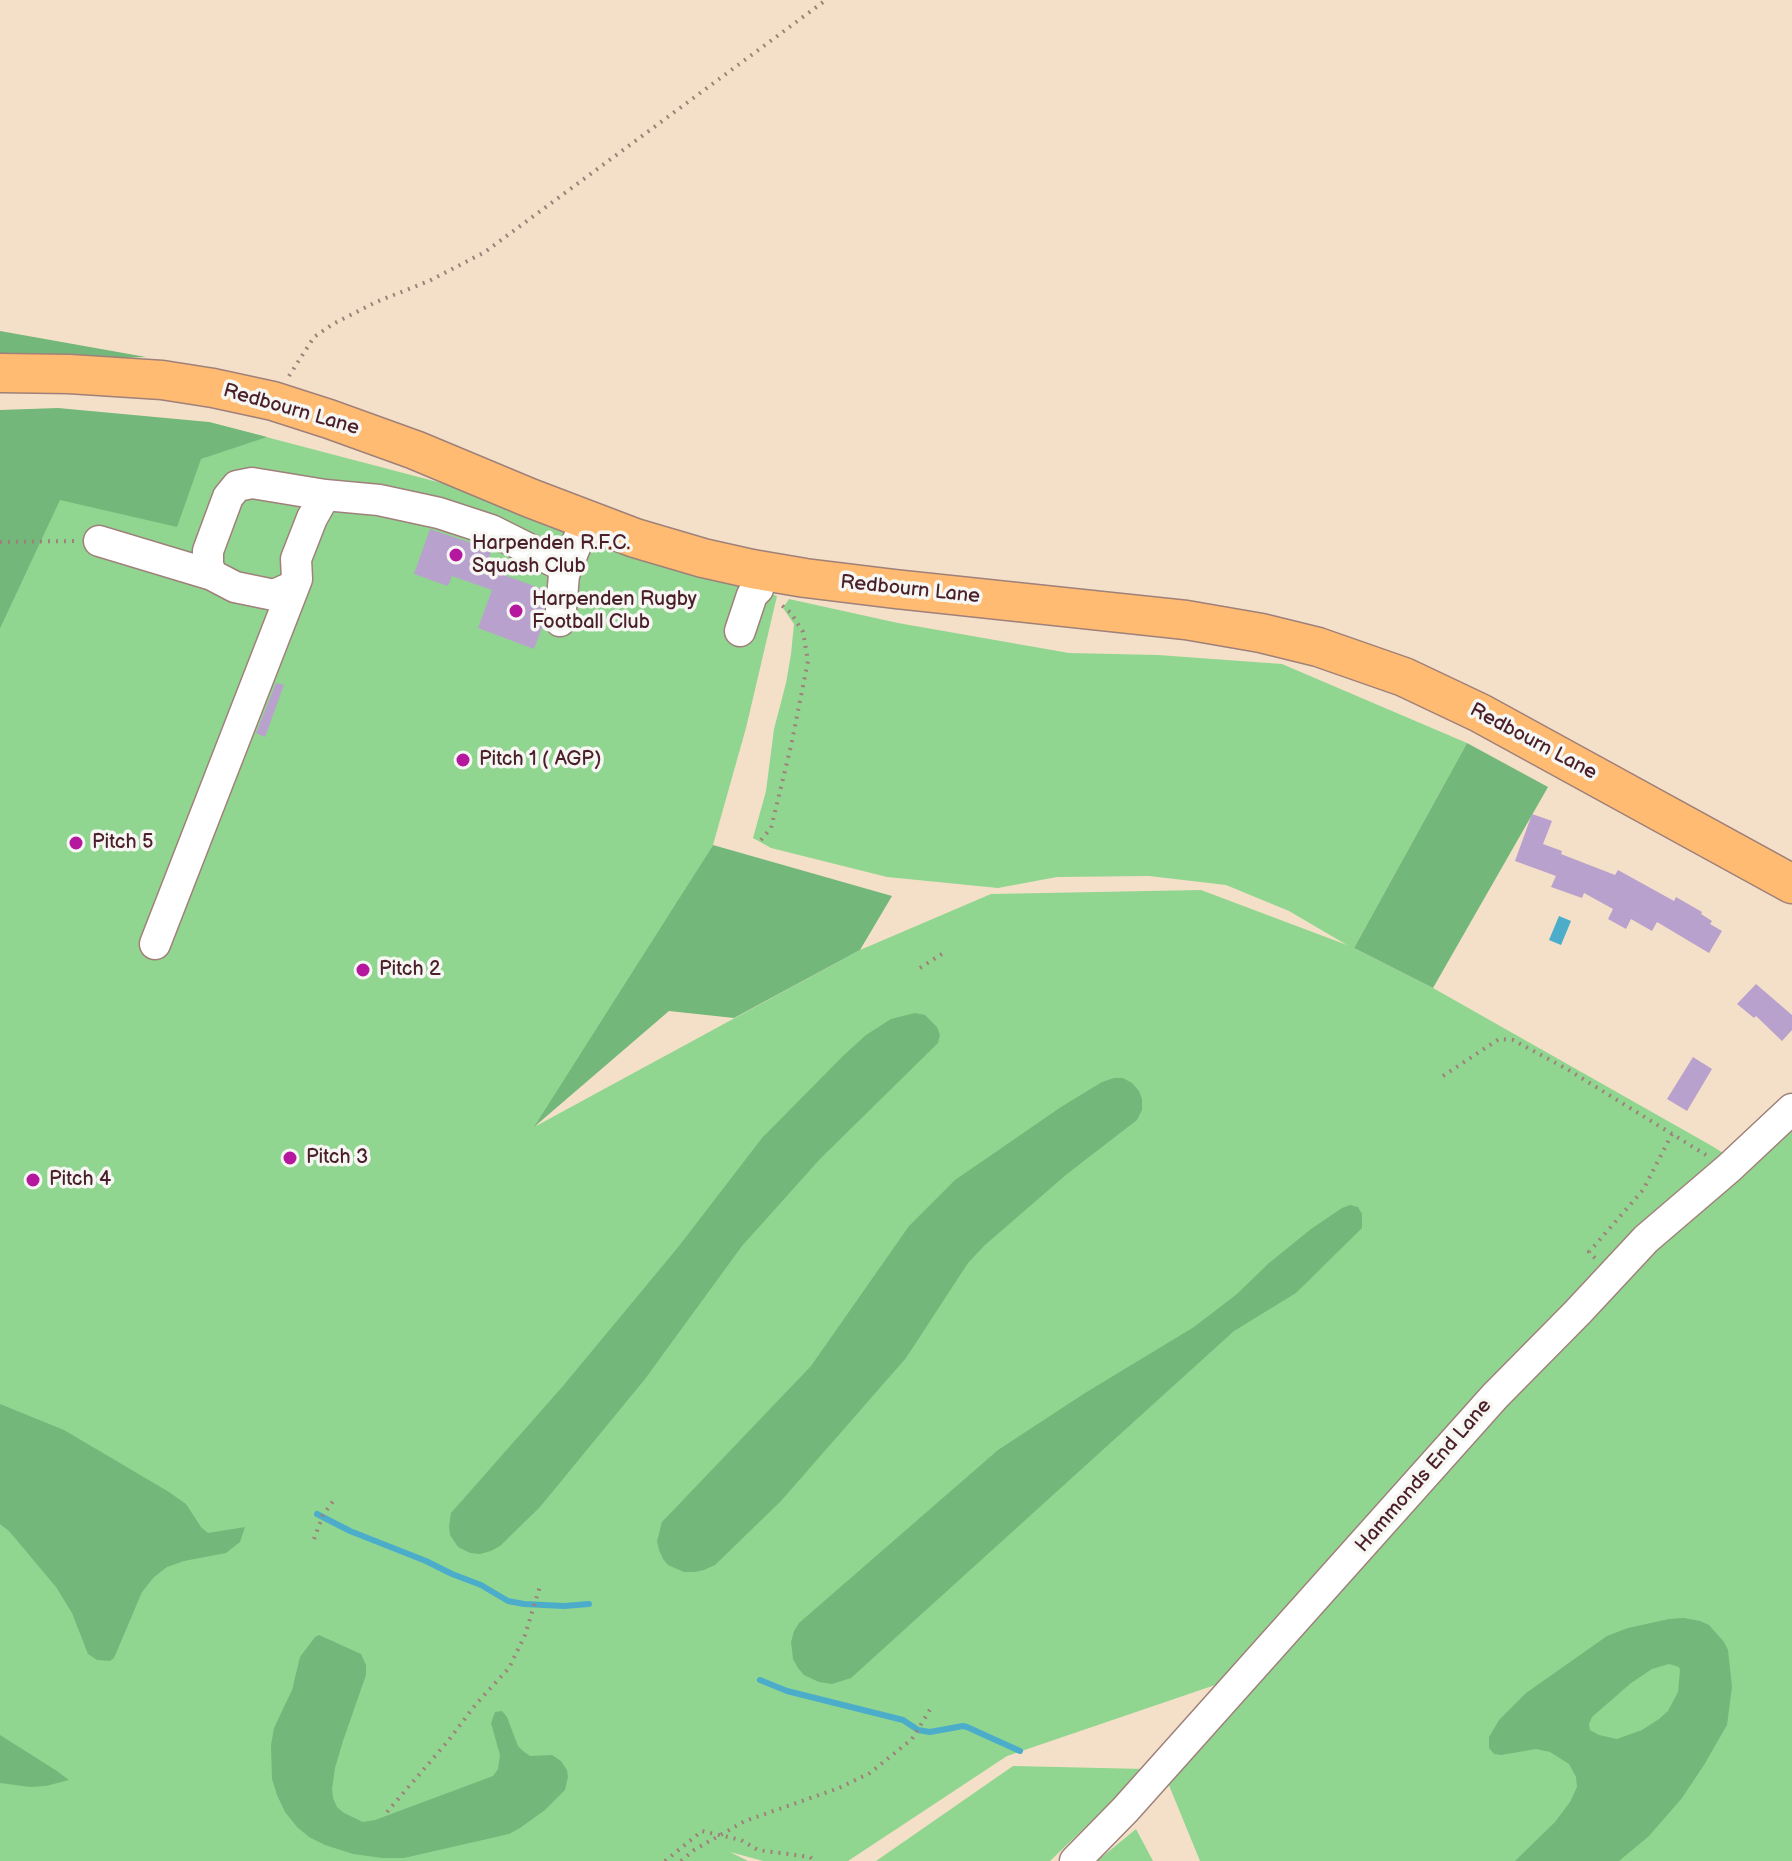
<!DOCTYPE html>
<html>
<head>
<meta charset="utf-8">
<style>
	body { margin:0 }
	canvas { display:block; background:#f4e0c8 }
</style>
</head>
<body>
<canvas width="1792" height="1861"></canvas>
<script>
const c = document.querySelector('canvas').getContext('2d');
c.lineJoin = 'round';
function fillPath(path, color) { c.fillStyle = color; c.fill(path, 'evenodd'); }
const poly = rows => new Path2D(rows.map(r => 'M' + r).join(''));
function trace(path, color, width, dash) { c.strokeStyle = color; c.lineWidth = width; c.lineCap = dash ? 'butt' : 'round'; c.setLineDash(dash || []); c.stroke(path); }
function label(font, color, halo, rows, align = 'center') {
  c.font = font + ' "Balsamiq Sans",sans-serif'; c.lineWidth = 7; c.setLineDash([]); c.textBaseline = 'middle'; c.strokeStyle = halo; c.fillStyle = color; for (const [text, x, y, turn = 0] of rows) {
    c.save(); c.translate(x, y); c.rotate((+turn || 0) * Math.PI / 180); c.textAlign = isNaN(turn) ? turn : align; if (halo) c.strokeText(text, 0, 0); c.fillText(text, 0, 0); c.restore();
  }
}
fillPath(poly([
	[209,422,472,491,777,596,746,728,713,845,536,1126,860,950,991,894,1201,890,1347,945,1289,911,1226,885,1149,876,1057,877,998,888,887,877,771,848,753,838,766,791,774,729,786,683,791,654,794,624,783,608,789,599,898,623,1069,653,1158,655,1282,664,1467,743,1354,948,1433,988,1712,1146,1742,1165,1792,1128,1792,1861,1200,1861,1157,1756,1224,1682,1007,1756,848,1861,763,1861,730,1852,748,1861,0,1861,0,629,60,499],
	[1013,1766,1146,1769,1050,1861,876,1861],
	[1136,1829,1153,1861,1097,1861]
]), '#91d690');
fillPath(poly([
	[0,331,146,357,0,363],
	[58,408,209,422,267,437,201,459,177,527,60,500,0,629,0,410],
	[1467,743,1548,787,1433,988,1354,948],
	[713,845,892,896,860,950,734,1018,669,1011,534,1127],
	[915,1013,925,1015,937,1027,940,1035,938,1043,820,1159,742,1246,645,1379,540,1507,500,1546,491,1551,480,1554,470,1553,458,1547,450,1535,449,1526,451,1513,563,1386,679,1246,762,1138,843,1056,866,1035,891,1019],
	[1114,1078,1123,1078,1132,1083,1139,1091,1142,1099,1142,1110,1137,1120,1067,1174,985,1245,968,1263,906,1358,781,1501,715,1565,704,1570,695,1572,684,1572,668,1565,663,1559,659,1550,657,1541,662,1522,811,1366,909,1226,955,1180,1061,1107,1102,1082],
	[1350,1205,1358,1207,1362,1214,1362,1228,1296,1293,1234,1331,851,1678,832,1684,819,1682,804,1675,798,1668,793,1659,791,1642,794,1631,799,1623,998,1450,1085,1393,1194,1327,1237,1294,1269,1263,1311,1229,1342,1208],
	[0,1404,64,1430,169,1492,186,1504,201,1527,208,1533,245,1527,240,1542,226,1553,184,1561,167,1567,154,1577,142,1592,114,1658,110,1661,97,1660,88,1654,72,1613,56,1587,9,1531,0,1524],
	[1684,1618,1700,1621,1709,1625,1724,1642,1728,1650,1732,1687,1727,1725,1704,1765,1682,1798,1649,1836,1619,1861,1515,1861,1555,1822,1570,1802,1577,1787,1576,1777,1569,1764,1550,1752,1536,1749,1501,1755,1494,1754,1489,1748,1489,1737,1499,1720,1526,1693,1607,1636,1628,1628,1669,1619],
	[1669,1664,1679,1667,1680,1670,1678,1692,1668,1711,1659,1719,1642,1730,1617,1739,1599,1735,1590,1730,1589,1724,1592,1717,1631,1683,1652,1669],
	[319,1635,361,1654,366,1665,366,1675,343,1741,335,1768,332,1789,333,1798,337,1807,344,1813,363,1822,375,1820,493,1776,498,1769,500,1755,491,1723,495,1712,502,1711,507,1717,518,1746,523,1751,530,1756,552,1755,561,1761,567,1770,568,1777,565,1790,545,1810,520,1828,509,1834,404,1858,382,1858,353,1854,325,1845,309,1837,297,1827,285,1812,277,1795,272,1779,271,1745,274,1728,292,1690,300,1657,315,1637],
	[0,1735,57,1771,69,1780,46,1786,30,1787,0,1783]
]), '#74b77a');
fillPath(poly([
	[1559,916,1571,921,1561,945,1549,940]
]), '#4cadcb');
trace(poly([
	[317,1514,350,1531,426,1561,452,1574,481,1585,508,1601,524,1604,564,1606,589,1604],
	[760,1680,787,1691,903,1720,918,1730,930,1732,963,1726,967,1727,1020,1751]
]), '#4cadcb', 6);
fillPath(poly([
	[430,529,492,550,485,568,545,590,543,625,534,649,478,628,492,590,452,576,448,586,414,574],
	[276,683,284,685,265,737,256,733],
	[1532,814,1552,821,1543,844,1562,851,1561,854,1615,875,1618,870,1674,901,1676,897,1702,912,1701,914,1712,921,1710,924,1722,931,1709,953,1657,922,1652,931,1631,919,1626,929,1608,919,1613,909,1584,893,1582,898,1551,887,1556,876,1515,861],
	[1756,984,1792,1015,1792,1030,1782,1041,1756,1016,1754,1018,1737,1004],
	[1693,1057,1712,1069,1687,1111,1667,1099]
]), '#b9a1ce');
const minor = poly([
	[99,541,212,575],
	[294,586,274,595,235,587,212,575,208,565,208,551,228,497,237,486,252,483,325,495],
	[560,621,564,575,586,520],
	[740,631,752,595,758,589,757,570],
	[155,944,297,579,296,559,312,518,325,495,379,500,439,513,491,530,567,568],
	[1075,1861,1125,1810,1495,1396,1577,1313,1646,1239,1729,1168,1792,1109]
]);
const major = poly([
	[0,373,69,374,162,380,213,388,273,401,329,419,415,450,530,498,635,538,703,558,752,569,805,578,895,589,1186,620,1261,633,1318,647,1404,677,1480,713,1792,884]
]);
trace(minor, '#9f807a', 33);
trace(major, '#9f807a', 41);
trace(poly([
	[289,376,314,337,333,324,376,302,429,281,485,252,826,0],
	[0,542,76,541],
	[761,840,771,828,791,746,808,661,803,632,791,613,779,603],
	[920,968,945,952],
	[1443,1076,1499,1039,1513,1040,1567,1069,1706,1155],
	[1595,1258,1589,1252,1643,1190,1672,1134],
	[314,1539,323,1515,334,1500],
	[387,1812,448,1741,476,1704,509,1668,525,1635,540,1586],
	[665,1861,702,1831,741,1840,758,1850,810,1857,815,1861],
	[681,1861,694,1850,745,1821,839,1788,870,1773,912,1739,931,1708]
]), '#9f807a', 4, [2, 6]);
trace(minor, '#fff', 30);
trace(major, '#febb71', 38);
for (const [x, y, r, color] of [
	[456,555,8,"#b5179e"],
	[516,611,8,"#b5179e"],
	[463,760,8,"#b5179e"],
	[76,843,8,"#b5179e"],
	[363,970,8,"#b5179e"],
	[290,1158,8,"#b5179e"],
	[33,1180,8,"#b5179e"]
]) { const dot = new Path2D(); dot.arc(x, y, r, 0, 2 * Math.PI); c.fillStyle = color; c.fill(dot); trace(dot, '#f6f6f2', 3); }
label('20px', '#4a1f2b', '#f6f6f2', [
	["Redbourn Lane",291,410,16],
	["Redbourn Lane",910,590,6],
	["Redbourn Lane",1533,742,28],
	["Hammonds End Lane",1424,1476,-49]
]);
label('20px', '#4a1f2b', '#f6f6f2', [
	["Harpenden R.F.C.",472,544],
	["Squash Club",472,567],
	["Harpenden Rugby",532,600],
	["Football Club",532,623],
	["Pitch 1 ( AGP)",479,760],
	["Pitch 5",92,843],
	["Pitch 2",379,970],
	["Pitch 3",306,1158],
	["Pitch 4",49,1180]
], 'left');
</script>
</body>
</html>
